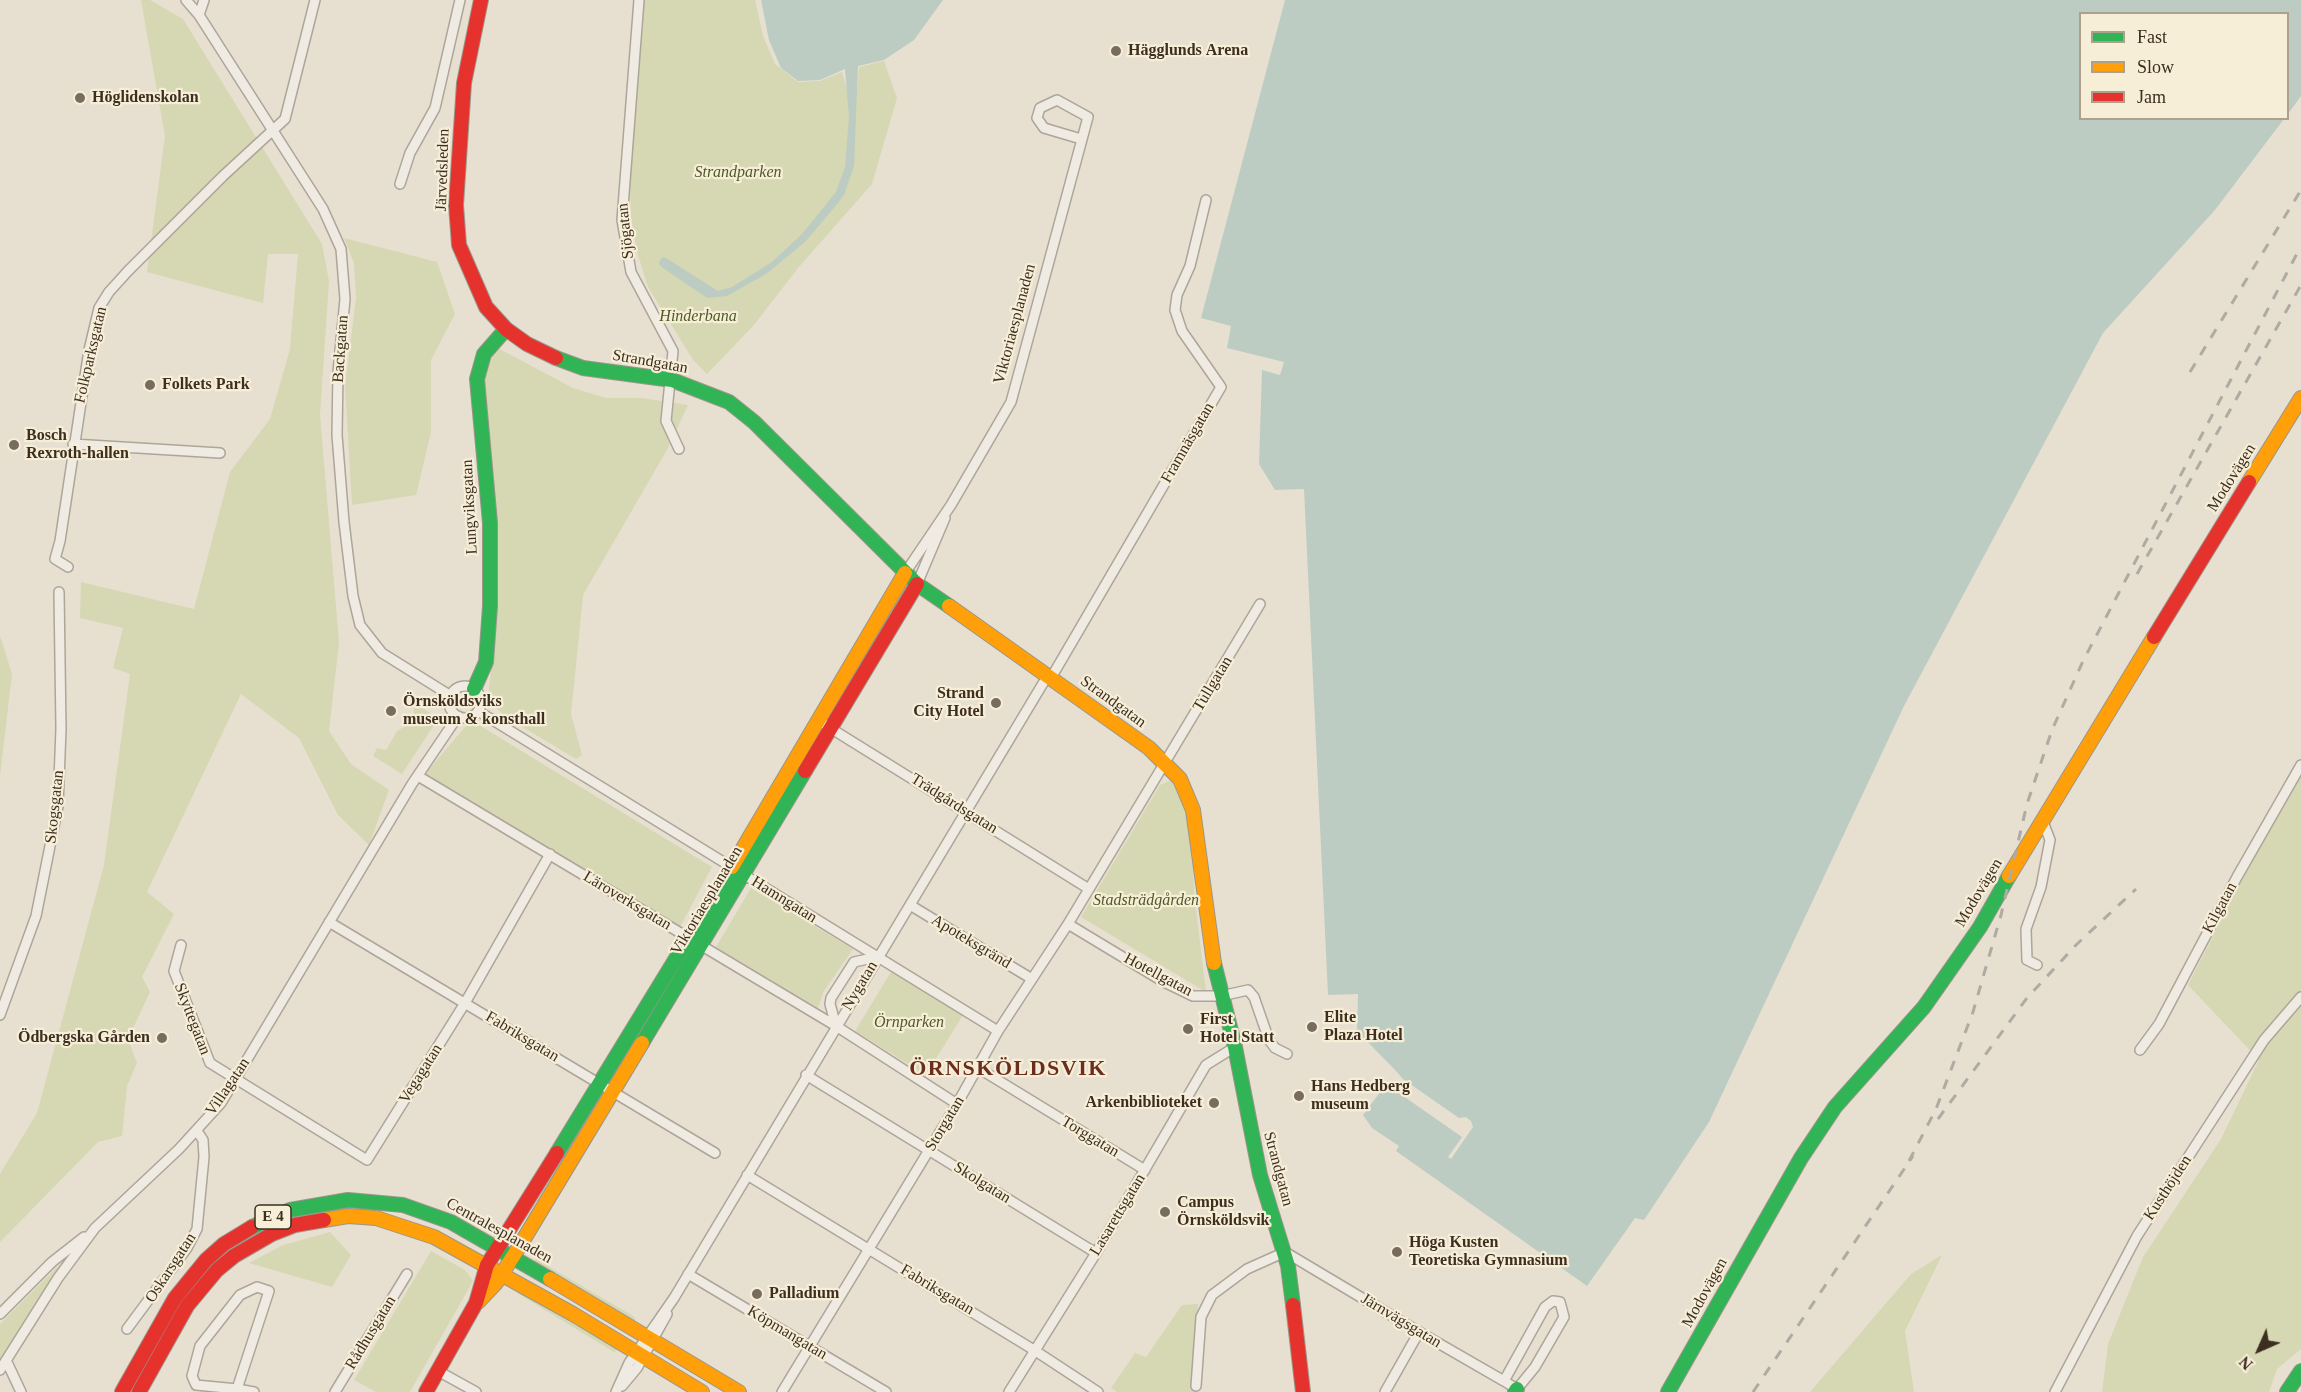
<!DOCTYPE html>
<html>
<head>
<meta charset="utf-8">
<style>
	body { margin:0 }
	#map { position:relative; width:2301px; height:1392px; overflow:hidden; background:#e7e0d1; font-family:"Times New Roman",serif }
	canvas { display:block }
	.legend { position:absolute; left:2079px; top:12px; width:210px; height:108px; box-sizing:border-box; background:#f7eed8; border:2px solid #ada18e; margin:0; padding:8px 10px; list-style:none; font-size:18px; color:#3d2e20 }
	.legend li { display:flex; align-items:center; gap:12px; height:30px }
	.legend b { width:30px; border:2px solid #ada18e }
	.north { position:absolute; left:2229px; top:1320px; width:60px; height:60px; -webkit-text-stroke:4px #f7eed8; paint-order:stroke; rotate:225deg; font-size:16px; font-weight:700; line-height:24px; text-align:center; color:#3d2e20 }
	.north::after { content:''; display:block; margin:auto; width:21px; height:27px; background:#3d2e20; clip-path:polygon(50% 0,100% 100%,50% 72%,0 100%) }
</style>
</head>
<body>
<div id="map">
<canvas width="2301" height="1392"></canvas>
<ul class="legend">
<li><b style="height:8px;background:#30b455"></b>Fast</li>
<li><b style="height:8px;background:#ff9f0a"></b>Slow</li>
<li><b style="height:8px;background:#e5322d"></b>Jam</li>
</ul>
<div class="north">N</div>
</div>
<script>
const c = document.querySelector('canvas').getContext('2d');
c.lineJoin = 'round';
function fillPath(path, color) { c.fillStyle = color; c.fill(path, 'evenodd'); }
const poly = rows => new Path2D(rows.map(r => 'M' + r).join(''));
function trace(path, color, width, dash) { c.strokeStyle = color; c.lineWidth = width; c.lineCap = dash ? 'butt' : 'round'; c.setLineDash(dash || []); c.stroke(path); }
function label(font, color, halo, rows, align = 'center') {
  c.font = font + ' "Times New Roman",serif'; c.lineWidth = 4.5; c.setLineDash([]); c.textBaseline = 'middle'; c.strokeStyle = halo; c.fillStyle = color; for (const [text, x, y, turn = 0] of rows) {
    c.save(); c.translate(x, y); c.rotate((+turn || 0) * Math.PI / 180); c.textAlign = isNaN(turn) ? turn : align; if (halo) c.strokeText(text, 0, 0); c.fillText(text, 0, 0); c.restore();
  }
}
fillPath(poly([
	[141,0,150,0,183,19,322,244,329,281,320,415,339,643,329,731,351,764,389,790,369,845,338,815,299,738,241,694,147,892,174,914,142,977,150,992,128,1039,137,1063,127,1086,122,1136,98,1142,0,1242,0,1174,37,1113,104,865,130,674,113,668,123,628,80,618,81,582,194,609,230,472,270,419,290,349,298,254,268,254,263,303,147,272,165,136],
	[642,0,755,0,763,36,775,64,798,82,820,81,842,72,847,89,857,89,859,67,884,61,897,98,872,184,798,268,754,325,707,374,693,360,648,287,637,252,631,217,629,156],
	[344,238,437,262,455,314,431,360,431,432,416,495,352,505,345,387,356,298,354,263],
	[494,346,573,388,606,398,642,398,688,405,668,448,583,595,571,714,582,755,576,759,504,716,490,701,489,688,495,633,496,573,480,379],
	[0,636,12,674,0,776],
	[414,702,438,719,402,774,373,756,377,748,386,750,397,731,414,721],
	[474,722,712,867,680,927,425,774,465,727],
	[2301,766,2301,1349,2277,1369,2269,1392,2102,1392,2108,1344,2143,1257,2221,1139,2259,1060,2188,985],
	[1171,780,1184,795,1192,832,1194,893,1206,992,1081,917,1160,785],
	[751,888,853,949,824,991,818,1008,716,947],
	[891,972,963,1015,926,1075,855,1031],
	[330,1232,351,1255,332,1287,249,1263,283,1245],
	[431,1251,465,1270,473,1281,410,1392,376,1392,354,1380],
	[1942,1255,1905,1331,1914,1392,1810,1392,1911,1274],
	[65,1259,34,1307,0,1360,0,1324],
	[536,1259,633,1316,636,1319,634,1321,534,1262],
	[518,1290,618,1349,614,1352,517,1293],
	[1198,1304,1193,1392,1117,1392,1111,1388,1135,1353,1146,1357,1182,1305]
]), '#d6d7b3');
fillPath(poly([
	[761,0,943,0,914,40,884,60,858,66,854,166,844,195,837,204,805,242,766,274,727,296,707,298,663,268,659,264,660,260,663,257,666,258,718,291,732,287,772,262,802,234,836,192,845,167,849,117,845,69,820,80,798,81,781,68,769,40],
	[1285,0,2301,0,2301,96,2288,114,2288,14,2080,14,2080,118,2284,119,2215,210,2103,333,1904,706,1709,1122,1644,1220,1635,1218,1587,1286,1396,1151,1399,1146,1372,1128,1363,1115,1396,1071,1357,1031,1358,994,1328,995,1304,489,1275,490,1259,464,1262,370,1280,375,1284,362,1227,348,1231,326,1201,318]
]), '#bcccc2');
fillPath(poly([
	[1396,1071,1403,1079,1459,1118,1466,1117,1471,1121,1473,1127,1451,1159,1448,1157,1462,1137,1386,1084]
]), '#e7e0d1');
const street = poly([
	[186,0,199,15,323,209,341,249,345,299,338,372,337,435,344,522,353,596,360,625,382,653,451,696],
	[639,0,622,220,631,272,673,351,666,421,679,449],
	[199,15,204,0],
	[400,184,410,153,435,108,460,0],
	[73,444,220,453],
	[68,567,55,559,60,541,89,350,99,308,109,292,128,271,223,176,285,119,315,0],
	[905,573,951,505,1011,402,1088,117,1057,100,1040,108,1037,118,1044,128,1081,139],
	[917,584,945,518],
	[1051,678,1221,387,1182,331,1175,310,1177,295,1190,266,1206,200],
	'449 702a16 16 0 1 1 32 0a16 16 0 1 1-32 0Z',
	[478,711,998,1031],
	[819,721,1089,889],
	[418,776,836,1026,957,1104],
	[910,905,1032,979],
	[329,922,715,1153],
	[1068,924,1164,982,1193,996,1221,996,1248,990,1254,997,1269,1040,1275,1048,1287,1054],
	[181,945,174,971,210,1063,367,1160,465,1003,550,854],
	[2037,965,2027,960,2026,929,2041,887,2050,840,2042,819],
	[0,1015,36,916,58,806,61,729,59,592],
	[836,1026,830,1004,831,998,854,962,877,957],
	[2140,1050,2159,1024,2237,877,2301,765],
	[978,1068,1145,1170],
	[806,1075,1096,1253],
	[747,1175,1034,1350,1098,1392],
	[688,1274,886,1392],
	[0,1314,52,1262,84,1237],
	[127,1329,187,1248,197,1229,204,1157,203,1140,197,1131],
	[6,1360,21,1392],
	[0,1370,58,1278,95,1228,179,1149,221,1103,412,784,458,716],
	[438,1371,476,1392],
	[622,1386,637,1368,667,1314],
	[1196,1386,1201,1317,1212,1295,1247,1269,1285,1252,1419,1332,1504,1381,1517,1389,1535,1367,1564,1317,1560,1302,1553,1301,1545,1307,1504,1381],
	[235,1392,237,1389,269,1291,257,1287,240,1295,200,1346,192,1376,196,1385,237,1389,254,1392],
	[335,1392,407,1274],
	[616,1392,629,1363,674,1298,1048,675],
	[782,1392,957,1104,998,1031,1068,924,1260,604],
	[1009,1392,1096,1253,1206,1065,1235,1047],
	[1385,1392,1419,1332],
	[2055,1392,2137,1236,2264,1040,2301,997]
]);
const fast = poly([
	[556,358,583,368,672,380,729,402,754,422,917,584,949,606],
	[474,689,486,662,490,606,490,523,477,379,484,354,506,329],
	[1214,963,1235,1047,1260,1175,1288,1266,1293,1305],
	[642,1043,805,771],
	[557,1153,732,867],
	[252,1227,290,1210,348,1200,403,1205,451,1222,550,1279],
	[1515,1392,1517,1389],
	[1668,1392,1801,1158,1835,1107,1924,1007,1980,927,2009,876],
	[2287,1392,2301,1371]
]);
const slow = poly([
	[2249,482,2301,398],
	[949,606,1149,748,1180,779,1193,810,1214,963],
	[732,867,905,573],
	[2009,876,2154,637],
	[324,1220,348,1216,376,1218,434,1237,573,1314,702,1392],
	[550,1279,739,1392],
	[478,1302,496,1283,519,1247,642,1043]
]);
const jam = poly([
	[481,0,464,83,456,205,459,245,486,307,506,329,527,344,556,358],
	[2154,637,2249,482],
	[805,771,917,584],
	[1293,1305,1303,1392],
	[122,1392,175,1298,206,1260,224,1244,252,1227],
	[139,1392,187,1306,217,1270,234,1256,272,1234,295,1225,324,1220],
	[426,1392,476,1303,487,1265,557,1153]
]);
trace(street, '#ada599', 12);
trace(fast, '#9c958a', 16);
trace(slow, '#9c958a', 16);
trace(jam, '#9c958a', 16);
trace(street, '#efebe3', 9);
trace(fast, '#30b455', 14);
trace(slow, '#ff9f0a', 14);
trace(jam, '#e5322d', 14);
trace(poly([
	[2190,372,2301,190],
	[2137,574,2301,285],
	[1938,1119,2027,998,2077,944,2136,889],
	[1909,1161,1936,1109,1973,1012,2001,915,2027,804,2052,730,2083,661,2301,246],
	[1753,1392,1913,1156]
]), '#afaaa2', 3, [10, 10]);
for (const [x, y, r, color] of [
	[1116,51,6,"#786c5e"],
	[80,98,6,"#786c5e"],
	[150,385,6,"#786c5e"],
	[14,445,6,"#786c5e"],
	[996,703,6,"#786c5e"],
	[391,711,6,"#786c5e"],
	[1312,1027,6,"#786c5e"],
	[1188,1029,6,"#786c5e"],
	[162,1038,6,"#786c5e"],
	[1299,1096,6,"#786c5e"],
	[1214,1103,6,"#786c5e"],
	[1165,1212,6,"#786c5e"],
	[1397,1252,6,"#786c5e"],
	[757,1294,6,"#786c5e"]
]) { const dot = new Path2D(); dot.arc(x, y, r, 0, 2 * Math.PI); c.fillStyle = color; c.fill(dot); trace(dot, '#f7eed8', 2); }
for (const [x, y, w] of [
	[273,1217,36]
]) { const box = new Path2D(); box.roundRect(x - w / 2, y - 12, w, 24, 4.5); c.fillStyle = '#f7eed8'; c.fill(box); trace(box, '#3d2e20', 1.5); }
label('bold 15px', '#3d2e20', null, [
	["E 4",273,1217]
]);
label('bold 16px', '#3d2e20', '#f7eed8', [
	["Hägglunds Arena",1128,51],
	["Höglidenskolan",92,98],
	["Folkets Park",162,385],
	["Bosch",26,436],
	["Rexroth-hallen",26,454],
	["Strand",984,694,"right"],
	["City Hotel",984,712,"right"],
	["Örnsköldsviks",403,702],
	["museum & konsthall",403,720],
	["Elite",1324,1018],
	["Plaza Hotel",1324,1036],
	["First",1200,1020],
	["Hotel Statt",1200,1038],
	["Ödbergska Gården",150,1038,"right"],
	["Hans Hedberg",1311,1087],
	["museum",1311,1105],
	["Arkenbiblioteket",1202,1103,"right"],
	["Campus",1177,1203],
	["Örnsköldsvik",1177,1221],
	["Höga Kusten",1409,1243],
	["Teoretiska Gymnasium",1409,1261],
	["Palladium",769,1294]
], 'left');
label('16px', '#3d2e20', '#f7eed8', [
	["Järvedsleden",443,170,-88],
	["Sjögatan",626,231,-96],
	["Viktoriaesplanaden",1015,324,-75],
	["Backgatan",341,349,-86],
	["Folkparksgatan",91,355,-77],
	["Strandgatan",650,362,10],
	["Framnäsgatan",1188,443,-60],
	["Modovägen",2232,478,-58],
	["Lungviksgatan",470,507,-93],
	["Tullgatan",1213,684,-59],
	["Strandgatan",1113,702,36],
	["Trädgårdsgatan",954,804,32],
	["Skogsgatan",55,807,-84],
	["Modovägen",1979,893,-59],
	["Hamngatan",784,900,32],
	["Läroverksgatan",627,901,31],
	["Viktoriaesplanaden",707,901,-59],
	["Kilgatan",2220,908,-62],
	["Apoteksgränd",971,942,31],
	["Hotellgatan",1158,975,28],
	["Nygatan",860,986,-59],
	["Skyttegatan",192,1019,69],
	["Fabriksgatan",522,1037,31],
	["Vegagatan",421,1074,-58],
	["Villagatan",228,1087,-56],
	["Storgatan",945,1124,-59],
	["Torggatan",1090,1137,31],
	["Strandgatan",1278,1169,75],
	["Skolgatan",982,1183,32],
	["Kusthöjden",2168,1188,-57],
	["Lasarettsgatan",1118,1215,-59],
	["Centralesplanaden",499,1231,29],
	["Oskarsgatan",171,1268,-57],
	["Fabriksgatan",937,1290,31],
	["Modovägen",1705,1293,-61],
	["Järnvägsgatan",1401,1321,31],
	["Rådhusgatan",371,1333,-59],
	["Köpmangatan",787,1333,31]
]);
label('italic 16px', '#4d5a26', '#f7eed8', [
	["Strandparken",738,173],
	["Hinderbana",698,317],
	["Stadsträdgården",1146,901],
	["Örnparken",909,1023]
]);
c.letterSpacing = '1.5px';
label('bold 22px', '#6b2e1e', '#f7eed8', [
	["ÖRNSKÖLDSVIK",1008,1069]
]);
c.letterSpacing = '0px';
</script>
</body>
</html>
